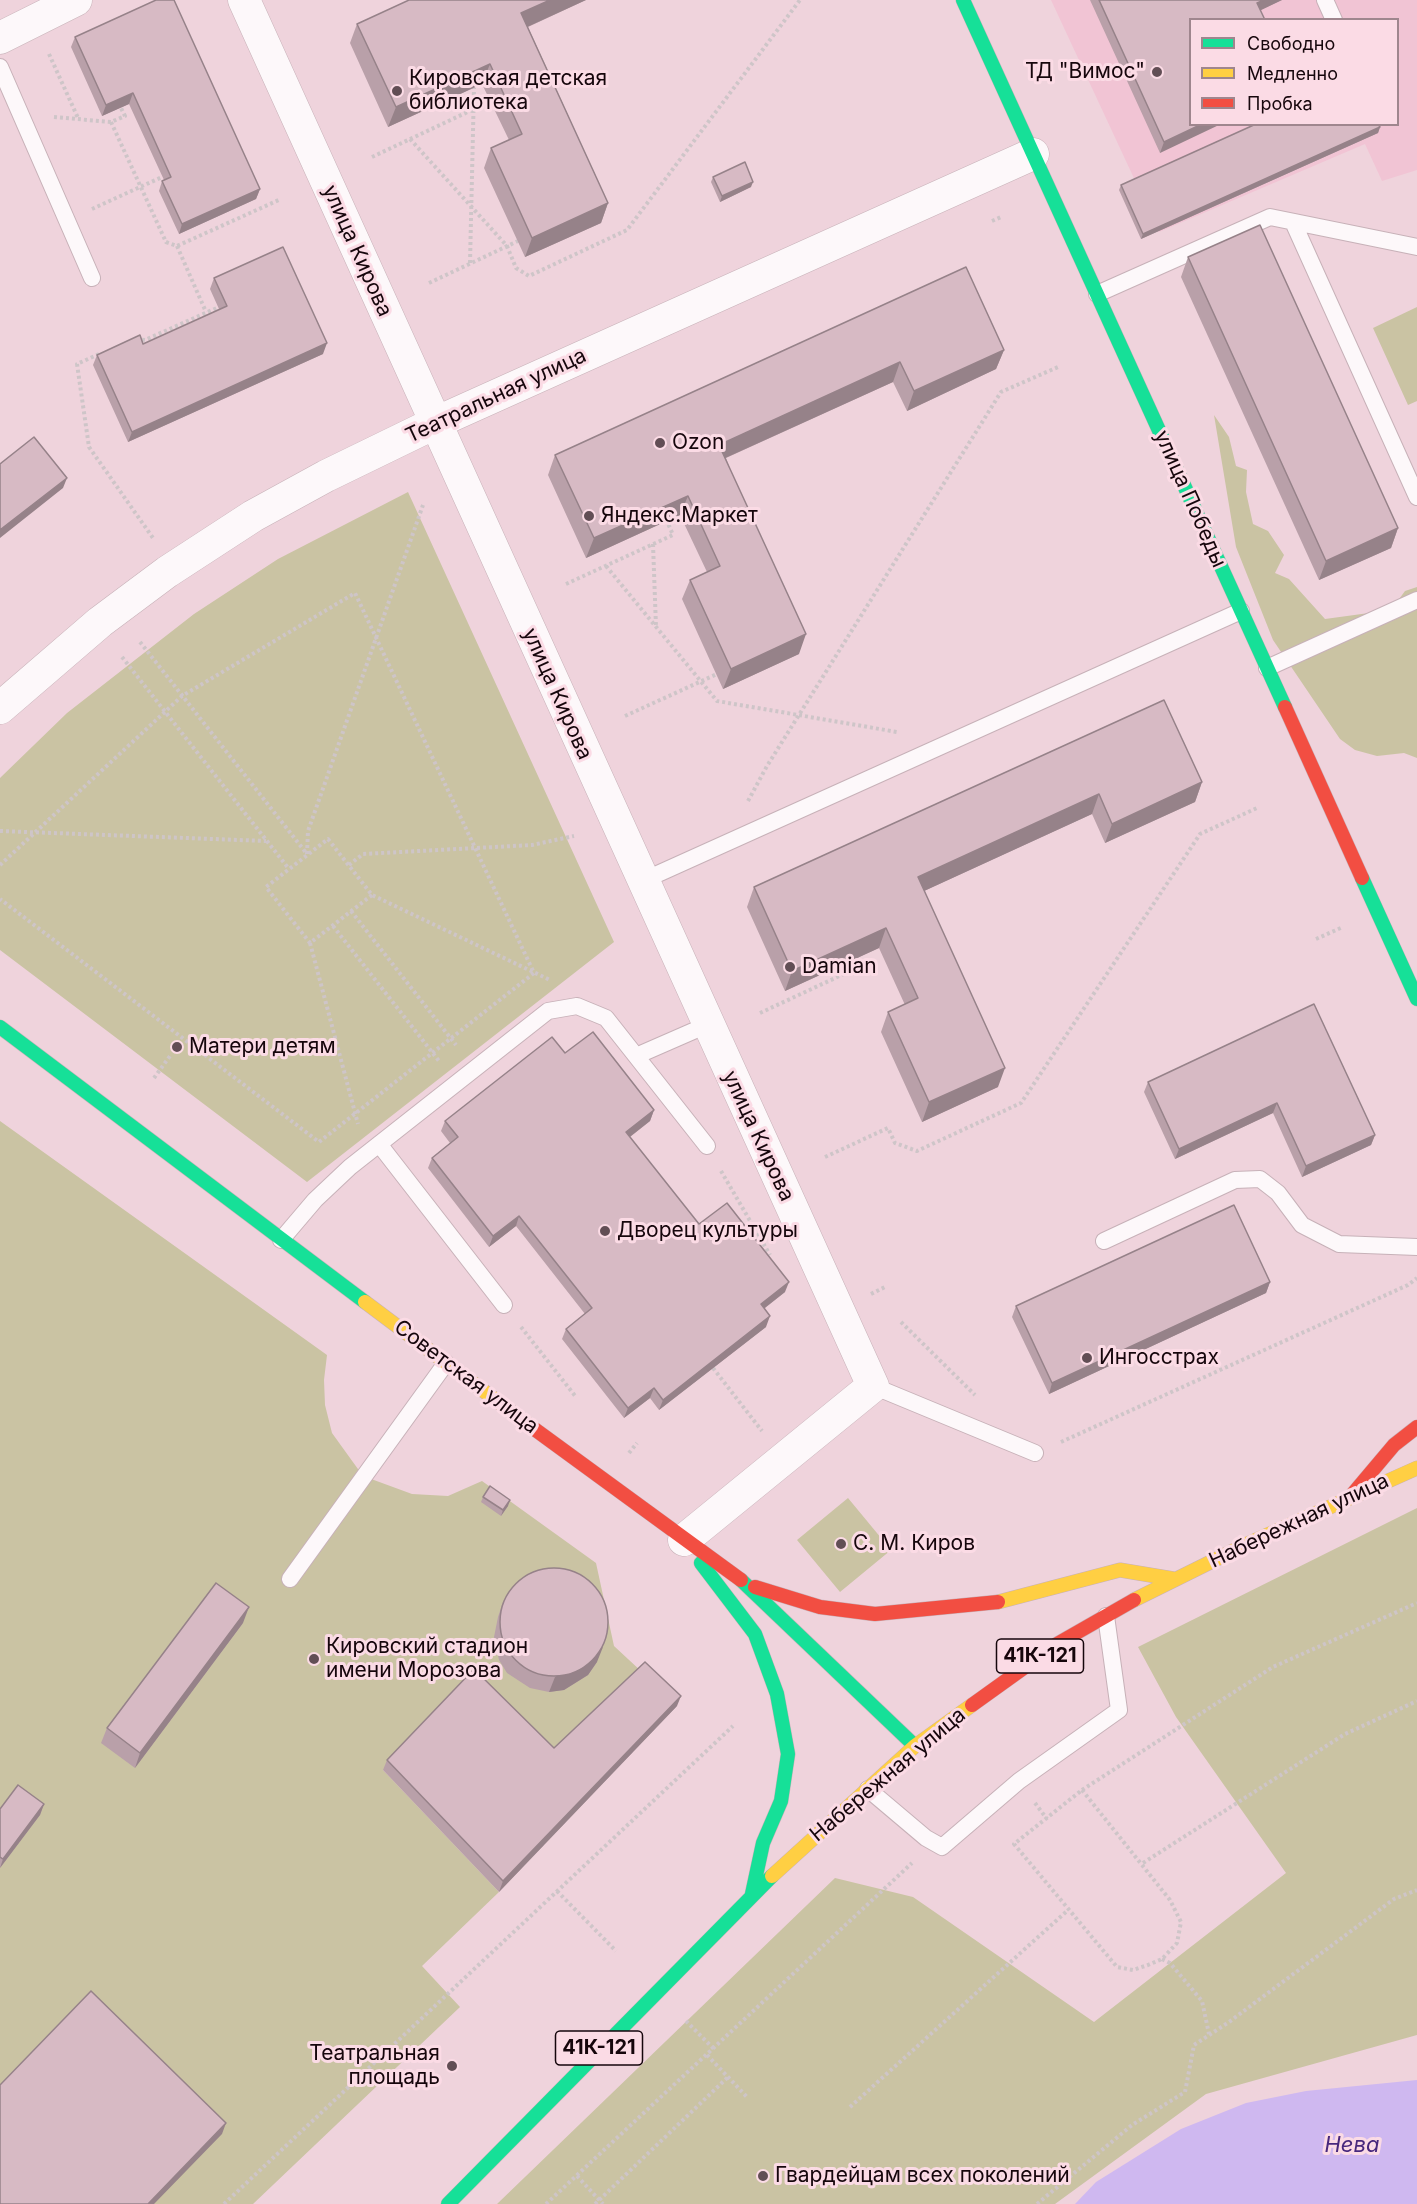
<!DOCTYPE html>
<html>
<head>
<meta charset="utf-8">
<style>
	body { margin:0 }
	#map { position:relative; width:1417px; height:2204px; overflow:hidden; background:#efd3dc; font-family:Inter,sans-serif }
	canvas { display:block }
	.legend { position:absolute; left:1189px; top:18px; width:210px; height:108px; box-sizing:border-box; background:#fbdbe5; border:2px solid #9f868e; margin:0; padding:8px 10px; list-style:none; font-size:18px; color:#16060c }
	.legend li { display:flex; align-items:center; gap:12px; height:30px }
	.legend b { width:30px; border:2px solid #9f868e }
</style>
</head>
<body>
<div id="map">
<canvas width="1417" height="2204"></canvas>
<ul class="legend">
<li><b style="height:8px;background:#16e098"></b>Свободно</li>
<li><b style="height:8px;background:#ffcf43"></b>Медленно</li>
<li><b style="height:8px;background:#f24e42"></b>Пробка</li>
</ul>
</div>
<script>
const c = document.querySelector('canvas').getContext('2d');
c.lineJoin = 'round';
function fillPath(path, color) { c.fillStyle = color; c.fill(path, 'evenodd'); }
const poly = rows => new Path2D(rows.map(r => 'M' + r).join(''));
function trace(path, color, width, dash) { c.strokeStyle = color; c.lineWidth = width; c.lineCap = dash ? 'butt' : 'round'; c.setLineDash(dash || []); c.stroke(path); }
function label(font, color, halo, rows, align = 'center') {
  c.font = font + ' Inter,sans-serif'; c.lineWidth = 6; c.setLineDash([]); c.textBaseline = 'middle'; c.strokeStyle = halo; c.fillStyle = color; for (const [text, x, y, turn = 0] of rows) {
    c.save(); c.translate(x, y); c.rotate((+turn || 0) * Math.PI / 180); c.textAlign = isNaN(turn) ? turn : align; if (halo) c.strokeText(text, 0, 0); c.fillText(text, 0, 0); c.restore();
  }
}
fillPath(poly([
	[1051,0,1417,0,1417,170,1382,181,1365,144,1159,232],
	[1190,20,1398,20,1398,124,1190,124]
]), '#f1c4d4');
fillPath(poly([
	[1417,307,1417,401,1408,405,1373,328],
	[1214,415,1229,437,1236,466,1247,470,1246,492,1253,524,1268,531,1284,555,1275,573,1289,579,1325,619,1391,610,1405,591,1417,587,1417,758,1404,753,1377,756,1355,750,1340,739,1273,640,1236,547],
	[408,492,614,942,307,1182,0,950,0,778,67,713,194,614,278,559],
	[0,1121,327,1355,324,1380,325,1405,332,1433,363,1476,412,1494,448,1496,482,1481,596,1563,614,1646,642,1672,550,1759,383,1770,499,1892,422,1966,460,2007,253,2204,0,2204],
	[848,1498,891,1550,840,1592,797,1540],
	[1417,1508,1417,2035,1206,2094,1055,2204,497,2204,835,1878,913,1897,1094,2022,1286,1873,1176,1717,1138,1647]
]), '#cac3a3');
fillPath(poly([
	[1417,2080,1417,2204,1075,2204,1096,2182,1181,2129,1246,2103,1306,2091]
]), '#cfb8f0');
const lane = poly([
	[1325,0,1334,20],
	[0,67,92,278],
	[1293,222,1417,497],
	[1097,294,1270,217,1417,247],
	[1267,668,1417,600],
	[642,881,1241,611],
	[636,1056,707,1146],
	[379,1144,504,1305],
	[281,1240,315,1200,350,1167,548,1011,577,1006,606,1018,636,1056,707,1025],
	[1104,1241,1235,1180,1260,1179,1278,1193,1302,1225,1339,1244,1417,1247],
	[873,1386,1035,1453],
	[290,1579,446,1363],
	[868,1789,926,1838,942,1847,1019,1781,1119,1710,1106,1616]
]);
const street = poly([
	[244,0,873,1386,684,1540],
	[0,38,76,0],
	[0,708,100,622,167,572,253,516,326,476,435,423,1033,154]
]);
const fast = poly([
	[963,0,1285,707],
	[1362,878,1417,999],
	[0,1027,365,1302],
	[701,1563,755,1634,777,1694,788,1754,781,1801,763,1843,752,1894],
	[741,1580,915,1746],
	[448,2204,772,1876]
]);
const slow = poly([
	[365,1302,533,1428],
	[1134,1600,1245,1545,1417,1468],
	[998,1602,1120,1570,1174,1579],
	[772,1876,915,1746,972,1705]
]);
const jam = poly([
	[1285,707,1362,878],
	[533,1428,741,1580],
	[1351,1496,1394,1445,1417,1427],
	[755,1587,820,1607,875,1614,998,1602],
	[972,1705,1057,1644,1134,1600]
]);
trace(lane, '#c7b1b8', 18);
trace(street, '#c7b1b8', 33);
trace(fast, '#c7b1b8', 15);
trace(slow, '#c7b1b8', 15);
trace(jam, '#c7b1b8', 15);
trace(poly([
	[49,54,78,118],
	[54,117,111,122,125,116,121,108],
	[111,122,166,242,177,246,281,199],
	[410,139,507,246,516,268,529,276,627,230,800,0],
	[372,157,474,109],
	[92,209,162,177],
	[992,221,1001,217],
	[177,246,206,312],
	[470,263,474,88],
	[429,283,518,241],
	[136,339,145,340,219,307],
	[99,354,77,364,89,447,153,538],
	[653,544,656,627],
	[606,566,717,701,897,732],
	[566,584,673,535,667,521],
	[140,642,307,854],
	[122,657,289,869],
	[625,716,717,674],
	[748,801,767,766,1001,392,1058,367],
	[0,831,266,841],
	[307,854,308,831,423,505],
	[0,865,182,696,355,593,534,973,319,1142,0,899],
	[349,865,363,854,532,845,574,836],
	[372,895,310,943,266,887,328,839,372,895,550,980],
	[351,911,456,1045],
	[333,926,439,1061],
	[1316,939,1343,927],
	[310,943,358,1124],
	[760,1013,861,966,857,958],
	[154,1078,170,1056],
	[825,1157,888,1128,895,1143,917,1151,1021,1103,1200,834,1257,808],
	[721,1171,770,1255],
	[871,1294,885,1287],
	[901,1322,975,1395],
	[521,1327,576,1397],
	[713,1368,762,1431],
	[1061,1442,1408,1285,1417,1278],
	[629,1453,637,1443],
	[1082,1790,1170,1900,1181,1922,1177,1943,1162,1959,1148,1965,1133,1970,1117,1967,1014,1844,1082,1790],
	[1082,1790,1273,1667,1417,1603],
	[1035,1803,1047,1819],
	[1143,1863,1345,1734,1417,1701],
	[557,1891,616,1951],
	[1162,1959,1170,1963,1202,2001,1209,2034],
	[686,2021,714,2049],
	[707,2055,747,2097],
	[850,2107,1068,1910],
	[577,2176,603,2204],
	[224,2204,733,1726],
	[546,2204,912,1863],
	[595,2204,728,2077],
	[1037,2204,1132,2125,1185,2092,1194,2045,1229,2022,1394,1899,1417,1890]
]), '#cec5c8', 4, [3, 3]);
trace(lane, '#fdf8fa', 16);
trace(street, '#fdf8fa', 32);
trace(fast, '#16e098', 14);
trace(slow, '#ffcf43', 14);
trace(jam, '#f24e42', 14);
fillPath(poly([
	[409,0,586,0,528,27,608,203,601,223,525,257,484,168,491,148,509,140,482,84,388,127,350,43,357,24],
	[1090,0,1282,0,1260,10,1191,124,1160,153],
	[75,37,260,189,256,199,179,234,159,191,162,181,164,180,129,104,102,116,71,47],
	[1380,127,1378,133,1141,239,1119,190,1121,185],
	[713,177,751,187,720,202,711,182],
	[1188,257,1398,528,1391,548,1319,580,1181,277],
	[966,267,1004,350,996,369,907,411,893,382,726,458,799,654,723,689,682,599,690,580,707,572,680,515,586,558,548,475,555,455],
	[214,278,323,354,128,442,93,365,97,355,143,344,219,309,210,289],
	[1164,700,1202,782,1195,802,1105,843,1092,814,924,891,998,1087,922,1122,881,1032,888,1012,905,1005,879,948,785,991,747,907,754,887],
	[1314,1004,1375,1135,1371,1145,1302,1177,1273,1113,1175,1159,1144,1092,1148,1082],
	[565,1053,654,1110,650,1121,630,1137,699,1224,785,1292,765,1308,766,1327,659,1410,650,1398,624,1418,562,1339,566,1329,585,1314,516,1226,489,1247,428,1168,432,1158,450,1143,441,1131,445,1121],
	[1270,1282,1266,1293,1049,1394,1012,1317,1016,1306],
	[483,1497,508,1506,501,1516,481,1502],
	[503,1602,597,1662,588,1675,564,1690,549,1692,530,1688,507,1673,499,1660,494,1637,498,1617],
	[243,1623,135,1768,101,1743,107,1728],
	[677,1706,499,1892,383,1770,387,1760,554,1748],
	[44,1804,40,1815,0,1868,0,1809]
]), '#b9a0a9');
fillPath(poly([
	[550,0,586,0,514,33,521,13],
	[1264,0,1282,0,1253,14,1257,3],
	[490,64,482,84,388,127,396,107],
	[133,93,129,104,102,116,106,105],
	[1202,124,1221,124,1160,153,1164,142],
	[1380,127,1378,133,1141,239,1143,234],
	[753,182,751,187,720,202,722,196],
	[260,189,256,199,179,234,182,224],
	[608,203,601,223,525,257,532,238],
	[327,343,323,354,128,442,132,432],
	[1004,350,996,369,907,411,914,391],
	[900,362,893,382,712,464,719,445],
	[67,478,63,488,0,538,0,530],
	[688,496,680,515,586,558,594,538],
	[1398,528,1391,548,1319,580,1326,561],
	[806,634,799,654,723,689,731,669],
	[1202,782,1195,802,1105,843,1112,824],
	[1099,794,1092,814,911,897,918,877],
	[886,928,879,948,785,991,792,971],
	[1005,1068,998,1087,922,1122,929,1102],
	[1277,1103,1273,1113,1175,1159,1179,1149],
	[654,1110,650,1121,622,1143,626,1132],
	[1375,1135,1371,1145,1302,1177,1306,1166],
	[519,1216,516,1226,489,1247,493,1236],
	[789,1282,785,1292,757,1314,761,1304],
	[1270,1282,1266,1293,1049,1394,1052,1383],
	[770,1316,766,1327,659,1410,663,1400],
	[654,1388,650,1398,624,1418,628,1408],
	[510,1500,508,1506,501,1516,503,1510],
	[249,1607,243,1623,135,1768,140,1753],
	[603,1647,597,1662,588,1675,564,1690,549,1692,555,1677],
	[681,1696,677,1706,499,1892,503,1881],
	[44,1804,40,1815,0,1868,3,1859],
	[226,2123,222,2134,154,2204,148,2204]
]), '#968289');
const building = poly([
	[156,0,174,0,260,189,182,224,162,181,171,177,133,93,106,105,75,37,156,0],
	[409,0,550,0,521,13,608,203,532,238,491,148,522,134,490,64,396,107,357,24,409,0],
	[1099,0,1264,0,1257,3,1265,20,1191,20,1191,124,1202,124,1164,142,1099,0],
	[1256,124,1378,124,1380,127,1143,234,1121,185,1256,124],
	[745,162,753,182,722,196,713,177,745,162],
	[1260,225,1398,528,1326,561,1188,257,1260,225],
	[283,247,327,343,132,432,97,355,140,335,143,344,227,306,214,278,283,247],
	[966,267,1004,350,914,391,900,362,719,445,806,634,731,669,690,580,720,566,688,496,594,538,555,455,966,267],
	[34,437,67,478,0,530,0,464,34,437],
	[1164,700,1202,782,1112,824,1099,794,918,877,1005,1068,929,1102,888,1012,918,998,886,928,792,971,754,887,1164,700],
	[1314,1004,1375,1135,1306,1166,1277,1103,1179,1149,1148,1082,1314,1004],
	[593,1032,654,1110,626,1132,699,1224,727,1203,789,1282,761,1304,770,1316,663,1400,654,1388,628,1408,566,1329,592,1308,519,1216,493,1236,432,1158,458,1137,445,1121,552,1037,565,1053,593,1032],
	[1234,1205,1270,1282,1052,1383,1016,1306,1234,1205],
	[490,1486,510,1500,503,1510,483,1497,490,1486],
	'500 1622a54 54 0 1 1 108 0a54 54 0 1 1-108 0Z',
	[216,1583,249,1607,140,1753,107,1728,216,1583],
	[645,1662,681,1696,503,1881,387,1760,474,1669,554,1748,645,1662],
	[18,1785,44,1804,3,1859,0,1857,0,1809,18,1785],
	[91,1991,226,2123,148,2204,0,2204,0,2085,91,1991]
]);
fillPath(building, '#d7bac4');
trace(building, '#968289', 1.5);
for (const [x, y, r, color] of [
	[1157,72,6,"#624e55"],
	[397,91,6,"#624e55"],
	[660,443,6,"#624e55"],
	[589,516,6,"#624e55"],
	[790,967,6,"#624e55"],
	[177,1047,6,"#624e55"],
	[605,1231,6,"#624e55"],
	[1087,1358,6,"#624e55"],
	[841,1544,6,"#624e55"],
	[314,1659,6,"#624e55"],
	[452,2066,6,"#624e55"],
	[763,2176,6,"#624e55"]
]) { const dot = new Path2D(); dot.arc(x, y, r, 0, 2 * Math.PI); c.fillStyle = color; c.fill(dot); trace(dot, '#fbdbe5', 2); }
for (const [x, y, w] of [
	[1040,1656,87],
	[599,2048,87]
]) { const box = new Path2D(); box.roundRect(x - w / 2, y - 17, w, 34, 4.5); c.fillStyle = '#fbdbe5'; c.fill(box); trace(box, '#16060c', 1.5); }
label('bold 20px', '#16060c', null, [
	["41К-121",1040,1656],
	["41К-121",599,2048]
]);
label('21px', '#16060c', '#fbdbe5', [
	["ТД \"Вимос\"",1145,72,"right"],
	["Кировская детская",409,79],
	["библиотека",409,103],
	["Ozon",672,443],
	["Яндекс.Маркет",601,516],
	["Damian",802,967],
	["Матери детям",189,1047],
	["Дворец культуры",617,1231],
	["Ингосстрах",1099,1358],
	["С. М. Киров",853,1544],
	["Кировский стадион",326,1647],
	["имени Морозова",326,1671],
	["Театральная",440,2054,"right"],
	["площадь",440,2078,"right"],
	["Гвардейцам всех поколений",775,2176]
], 'left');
label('21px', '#16060c', '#fbdbe5', [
	["улица Кирова",357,251,66],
	["Театральная улица",496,396,-25],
	["улица Победы",1190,499,66],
	["улица Кирова",557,694,66],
	["улица Кирова",758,1136,65],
	["Советская улица",466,1377,37],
	["Набережная улица",1299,1521,-25],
	["Набережная улица",888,1775,-40]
]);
label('italic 22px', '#48287d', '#fbdbe5', [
	["Нева",1352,2145]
]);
</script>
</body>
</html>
